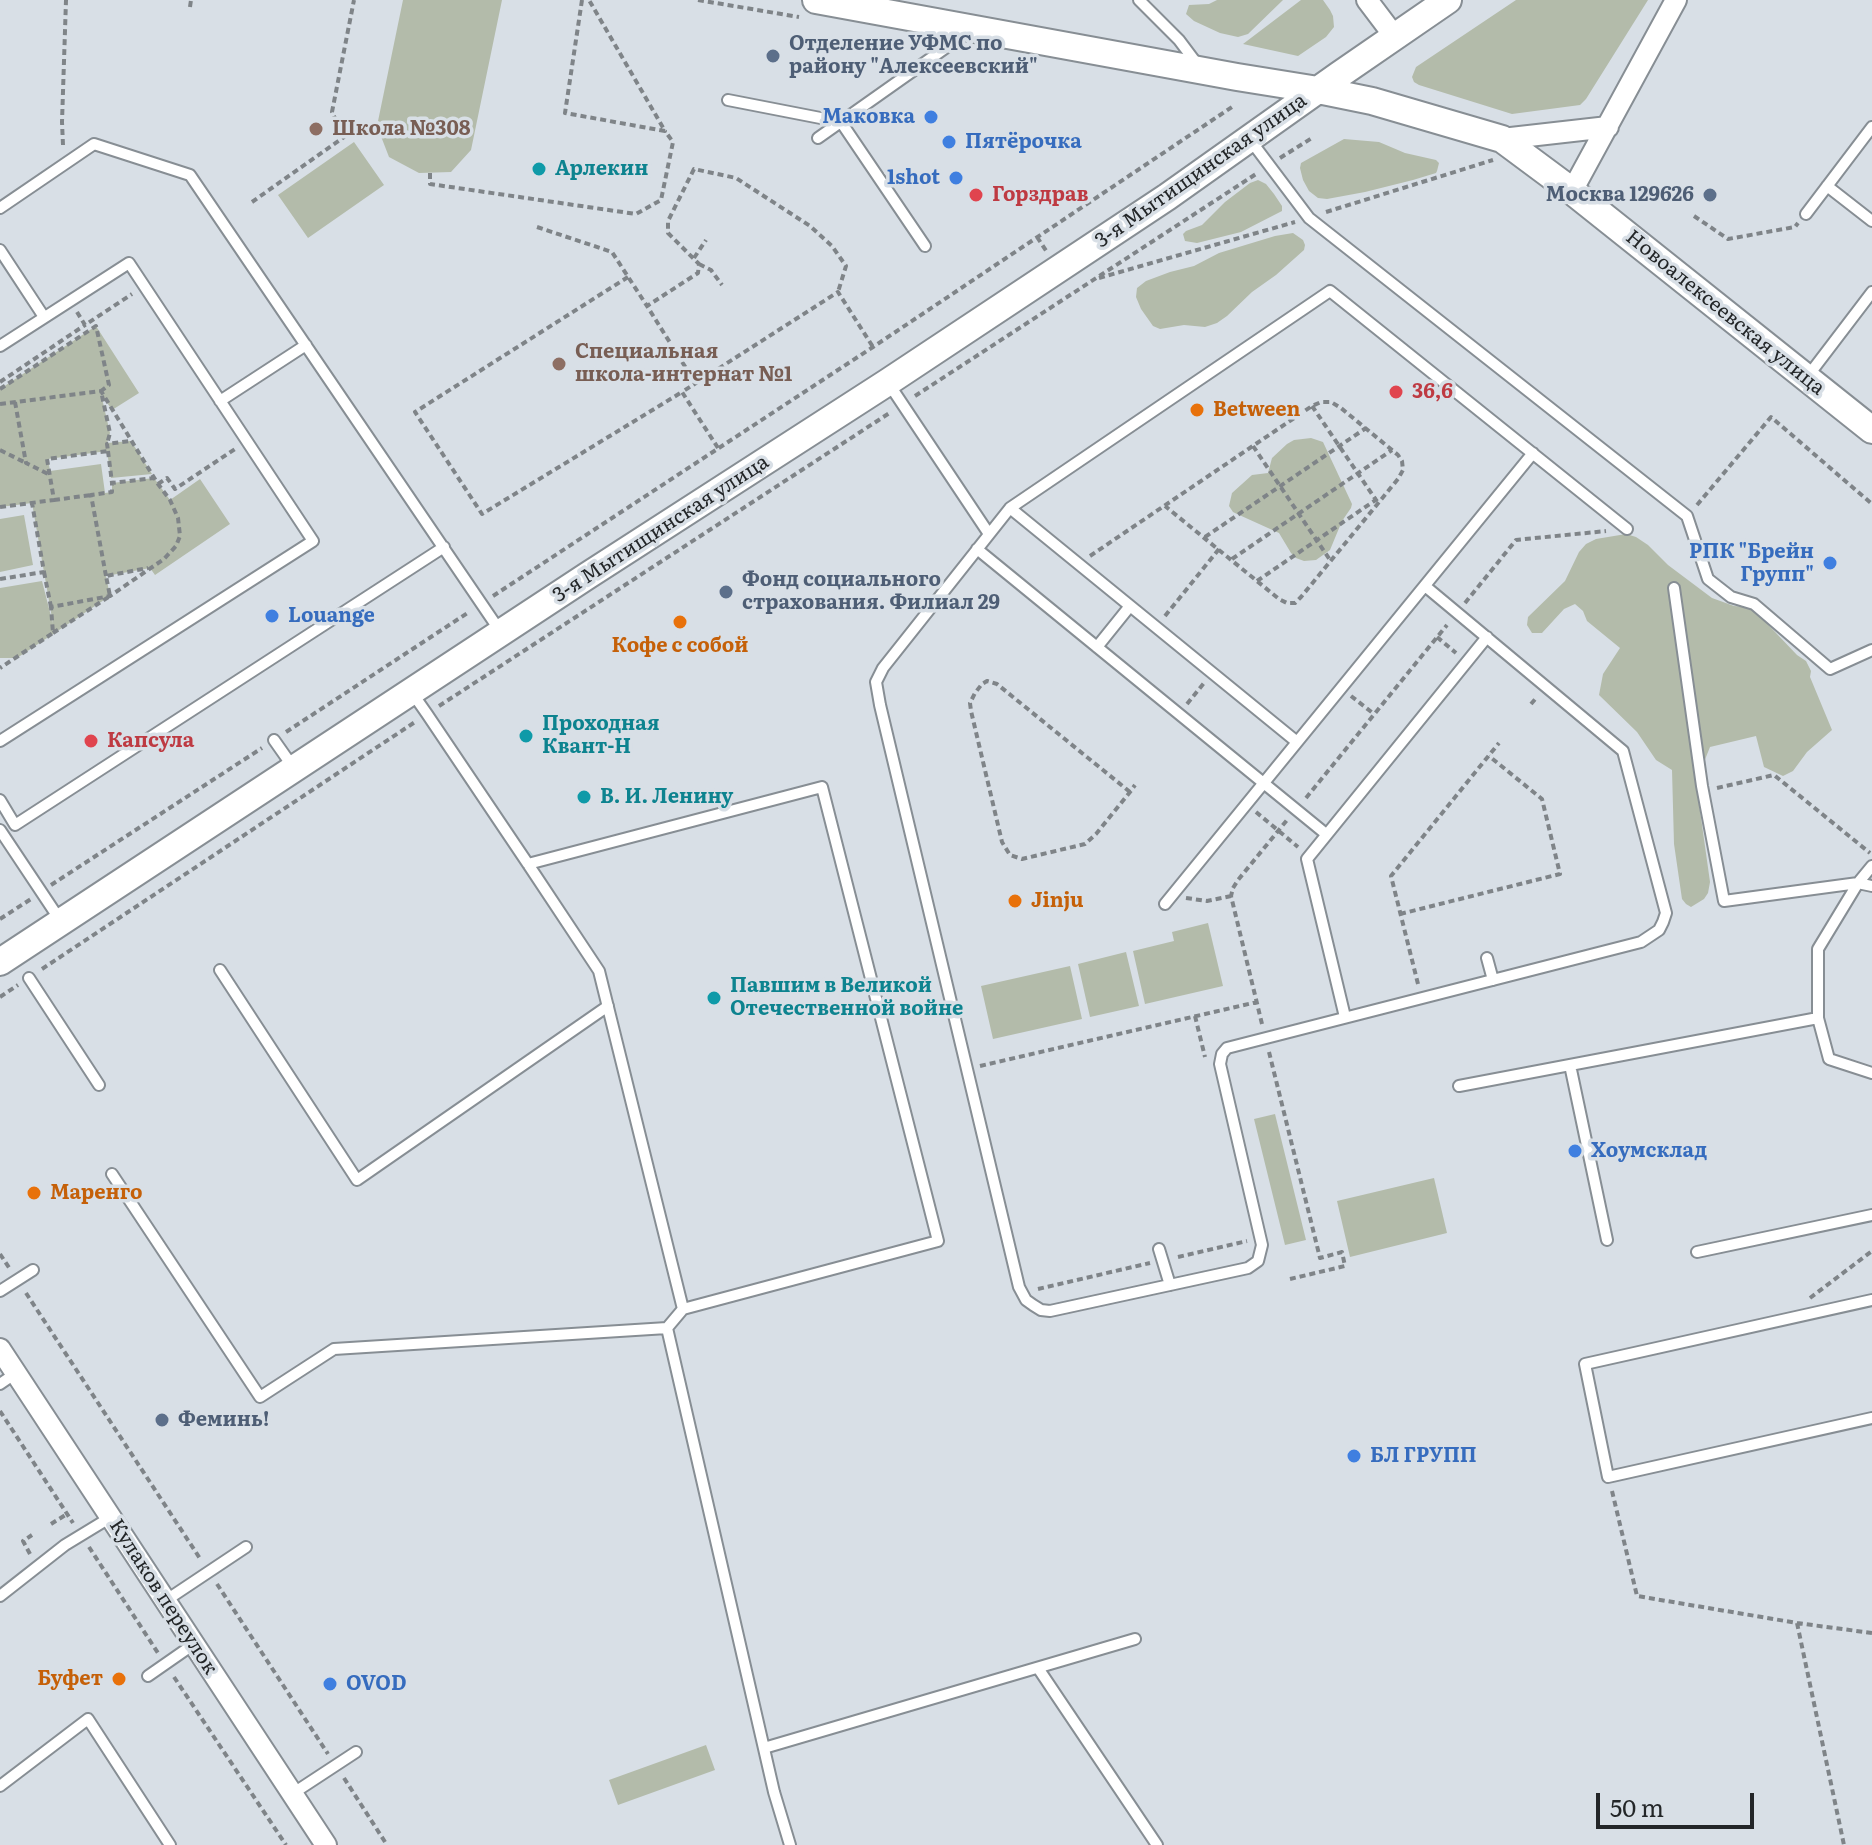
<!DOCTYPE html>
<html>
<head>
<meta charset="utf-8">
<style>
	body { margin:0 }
	#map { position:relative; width:1872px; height:1845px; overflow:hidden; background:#d8dfe6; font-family:Literata,serif }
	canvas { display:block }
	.scale { position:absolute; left:1596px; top:1793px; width:158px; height:36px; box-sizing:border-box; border:4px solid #232628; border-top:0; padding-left:10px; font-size:24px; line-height:28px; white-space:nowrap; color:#232628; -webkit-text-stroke:6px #d8dfe6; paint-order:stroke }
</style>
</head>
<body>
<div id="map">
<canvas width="1872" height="1845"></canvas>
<div class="scale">50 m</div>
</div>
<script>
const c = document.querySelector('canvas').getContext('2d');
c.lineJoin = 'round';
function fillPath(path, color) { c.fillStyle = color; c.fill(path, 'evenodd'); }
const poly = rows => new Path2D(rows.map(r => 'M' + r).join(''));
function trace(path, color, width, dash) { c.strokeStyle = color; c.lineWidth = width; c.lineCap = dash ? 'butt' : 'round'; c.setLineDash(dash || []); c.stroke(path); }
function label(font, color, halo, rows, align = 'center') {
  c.font = font + ' Literata,serif'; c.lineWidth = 7; c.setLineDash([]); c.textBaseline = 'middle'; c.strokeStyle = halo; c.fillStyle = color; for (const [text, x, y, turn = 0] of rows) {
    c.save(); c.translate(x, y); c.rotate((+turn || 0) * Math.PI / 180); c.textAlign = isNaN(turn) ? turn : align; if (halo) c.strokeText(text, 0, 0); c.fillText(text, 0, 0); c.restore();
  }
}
fillPath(poly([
	[403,0,502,0,471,150,451,172,419,173,389,157,377,126],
	[1217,0,1283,0,1248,34,1238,37,1220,33,1194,21,1186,14,1189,5,1209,4],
	[1301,0,1323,0,1330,10,1333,16,1334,27,1326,37,1298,56,1243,44],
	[1516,0,1648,0,1586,99,1580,105,1512,114,1419,85,1414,82,1412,77,1416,67],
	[1344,139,1379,142,1405,153,1436,160,1439,163,1437,171,1436,173,1413,180,1365,192,1327,199,1318,198,1309,191,1303,180,1300,168,1301,163],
	[354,142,384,185,308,238,278,195],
	[1258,180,1266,184,1274,194,1282,206,1282,211,1241,232,1197,243,1185,241,1183,234,1186,231,1202,225,1225,202,1250,183],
	[1293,233,1303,240,1305,245,1304,250,1276,275,1252,292,1227,316,1217,323,1205,327,1184,325,1160,329,1153,326,1141,309,1136,297,1137,288,1146,281,1170,272,1194,266,1219,253,1275,236],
	[96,326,139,393,112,410,101,394,110,433,107,443,131,441,152,474,111,478,107,451,48,459,50,471,101,464,105,493,112,492,112,483,154,478,170,500,200,479,230,524,155,575,150,568,106,576,110,596,17,658,0,658,0,588,42,581,53,624,32,503,0,507,0,389],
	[1311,438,1323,442,1352,504,1351,508,1342,521,1330,550,1316,560,1304,561,1296,558,1291,553,1279,533,1237,514,1233,512,1229,506,1232,493,1252,475,1268,473,1272,458,1287,444,1294,440],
	[24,515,33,565,0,572,0,519],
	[1626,534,1636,537,1648,545,1668,565,1712,598,1734,606,1747,607,1756,612,1797,655,1806,661,1811,671,1810,677,1832,730,1807,752,1793,771,1783,776,1764,767,1756,736,1710,747,1696,782,1710,882,1708,893,1704,899,1691,907,1686,904,1682,899,1674,844,1672,770,1656,760,1637,732,1599,695,1603,674,1620,648,1587,621,1583,611,1575,604,1564,609,1542,633,1532,633,1527,625,1528,617,1565,581,1579,552,1586,544,1596,539],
	[1208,923,1223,986,1145,1004,1133,951,1174,941,1172,932],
	[1126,952,1139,1006,1090,1017,1078,964],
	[1070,966,1082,1019,993,1039,981,986],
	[1275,1114,1306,1240,1285,1245,1254,1119],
	[1434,1178,1447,1233,1350,1257,1337,1201],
	[706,1745,715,1770,618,1805,609,1780]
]), '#b3bbaa');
const service = poly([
	[1139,0,1179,40,1197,64],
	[728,100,841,122,925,246],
	[818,138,968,32],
	[1251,141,1309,218,1687,516,1708,579,1731,597,1754,604,1830,669,1872,650],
	[1827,186,1872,221],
	[0,208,94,144,190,175,500,631],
	[1806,214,1872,127],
	[0,250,44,317],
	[0,346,129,263,313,541,0,741],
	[1808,376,1872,292],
	[889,384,989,534],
	[220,401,306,345],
	[1010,508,1297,742],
	[977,549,1326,834],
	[1425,586,1623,751,1666,913,1663,922,1659,930,1641,942,1227,1048,1222,1054,1220,1064,1262,1245,1258,1261,1248,1268,1050,1311,1041,1310,1033,1305,1026,1300,1019,1287,880,705,876,682,883,668,1010,508,1330,291,1627,529],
	[1674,588,1702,786,1724,901,1858,883,1872,886],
	[1097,647,1130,606],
	[413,694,427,714,528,864,599,971,683,1309,938,1241,822,787,528,864],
	[274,740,293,767],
	[0,800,15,825,444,547],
	[0,830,60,920],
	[1872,866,1858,883,1818,949,1818,1018,1829,1059,1872,1073],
	[1165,904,1533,453],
	[1487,958,1493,980],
	[220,970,357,1180,608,1006],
	[29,978,99,1085],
	[1345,1017,1307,859,1487,637],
	[1570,1065,1607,1240],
	[1459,1086,1818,1018],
	[112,1174,260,1397,334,1349,667,1328],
	[1159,1249,1170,1285],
	[1697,1252,1872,1215],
	[0,1291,33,1270],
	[1872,1300,1585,1364,1608,1477,1872,1418],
	[683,1309,667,1328,774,1792,790,1845],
	[0,1384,16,1373],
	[0,1596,65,1545,111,1517],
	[165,1601,246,1547],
	[1038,1668,1157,1845],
	[148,1676,194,1644],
	[764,1748,1135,1639],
	[0,1786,88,1719,170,1845],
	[292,1794,356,1752]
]);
const minor = poly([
	[1367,0,1395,37],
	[1502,139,1608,127],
	[1572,191,1676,0],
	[0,1349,326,1845]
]);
const tertiary = poly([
	[816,0,1237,77,1318,90,1372,101,1502,139,1572,191,1872,430],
	[0,962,587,576,888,382,1167,197,1339,75,1448,0]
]);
trace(service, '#878e94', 14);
trace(minor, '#878e94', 24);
trace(tertiary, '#878e94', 30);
trace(poly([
	[582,0,565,113,665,131,589,0],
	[698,0,799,17],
	[190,7,191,0],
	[63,145,62,122,66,0],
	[1280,158,1312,138],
	[430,173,430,184,636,214,661,200,673,142,665,131],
	[252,202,344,137,332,112,354,0],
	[1326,212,1493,160],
	[1694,216,1728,239,1795,227,1798,223],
	[537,227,612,252,647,306],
	[1037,237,1047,252],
	[694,258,706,240],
	[699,264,711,270,722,285],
	[628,277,415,412,482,514,682,392],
	[1099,278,1295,222],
	[77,312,85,325,132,294],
	[0,382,85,325],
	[696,384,647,306,698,273,699,264,668,233,668,221,694,169,736,178,810,226,832,246,846,266,838,292],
	[0,389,96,326,109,385,101,391,110,433,107,444],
	[915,396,1256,174],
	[15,402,26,463,50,475],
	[0,404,101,391,158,484,170,500,178,518,180,536,176,546,164,559,110,596,51,607,53,633,0,668],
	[1312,406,1376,500],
	[1253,446,1330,560],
	[718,448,682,392,838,292,873,347],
	[0,450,26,463],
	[108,451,112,483,154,478],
	[158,484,167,478,175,489,235,449],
	[54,500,91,495],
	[1697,505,1771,417,1872,504],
	[0,507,54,500,47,459,108,451,107,444,131,441],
	[1205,537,1366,428],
	[1090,556,1312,406,1321,402,1331,402,1341,408,1398,455,1402,461,1403,470,1398,479,1301,597,1295,603,1287,603,1279,599,1165,506],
	[1232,559,1392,450],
	[44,572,51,607],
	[106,576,91,495,112,492,112,483],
	[0,579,44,572,32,503],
	[1257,581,1380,497],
	[493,596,873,347,1235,105],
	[1465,603,1516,540,1606,531],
	[1165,616,1219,549],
	[53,633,110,596,106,576,148,568],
	[1437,637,1456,653],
	[1351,696,1374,714],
	[1187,704,1204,683],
	[1531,704,1537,697],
	[439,706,891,412],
	[286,732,469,612],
	[1717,788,1774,775,1870,853],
	[1130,792,997,684,987,681,982,684,975,693,970,703,971,711,1002,842,1010,855,1022,859,1085,844,1096,834,1130,792,1135,785],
	[1306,798,1447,625],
	[1256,812,1298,847],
	[51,885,262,748],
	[1186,898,1207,901,1231,896],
	[1400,914,1560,874,1542,799,1489,756],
	[0,919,31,899],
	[42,969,415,722],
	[1418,984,1391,876,1499,743],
	[0,997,18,985],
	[1195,1016,1205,1057],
	[1262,1024,1231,896,1233,888,1238,880,1287,820],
	[1269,1052,1320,1258,1342,1252,1345,1266,1290,1279],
	[980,1066,1257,1002],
	[0,1254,10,1269],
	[1178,1257,1247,1241],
	[1038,1289,1150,1263],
	[26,1293,201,1560],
	[1810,1298,1872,1251],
	[0,1411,73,1523],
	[1612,1491,1637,1596,1797,1623,1872,1633],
	[51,1524,67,1514],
	[89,1547,158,1653],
	[30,1554,23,1541,32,1535],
	[217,1584,328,1754],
	[1797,1623,1844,1845],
	[174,1677,286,1845],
	[344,1778,387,1845]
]), '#7f8488', 4, [6, 4]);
trace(service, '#fff', 10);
trace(minor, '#fff', 20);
trace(tertiary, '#fff', 26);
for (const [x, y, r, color] of [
	[773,56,8,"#5c6f8a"],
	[931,117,8,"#3f7fe0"],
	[316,129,8,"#8d6e63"],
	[949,142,8,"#3f7fe0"],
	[539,169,8,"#0f9aa8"],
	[956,178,8,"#3f7fe0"],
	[976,195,8,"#e0444e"],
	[1710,195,8,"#5c6f8a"],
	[559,364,8,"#8d6e63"],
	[1396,392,8,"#e0444e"],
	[1197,410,8,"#e8710a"],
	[1830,563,8,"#3f7fe0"],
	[726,592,8,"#5c6f8a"],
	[272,616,8,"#3f7fe0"],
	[680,622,8,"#e8710a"],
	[526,736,8,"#0f9aa8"],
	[91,741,8,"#e0444e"],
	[584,797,8,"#0f9aa8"],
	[1015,901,8,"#e8710a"],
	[714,998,8,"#0f9aa8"],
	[1575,1151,8,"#3f7fe0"],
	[34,1193,8,"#e8710a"],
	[162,1420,8,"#5c6f8a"],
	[1354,1456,8,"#3f7fe0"],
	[119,1679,8,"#e8710a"],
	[330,1684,8,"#3f7fe0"]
]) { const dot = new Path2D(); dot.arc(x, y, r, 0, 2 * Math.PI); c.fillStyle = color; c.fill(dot); trace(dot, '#d8dfe6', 3); }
label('bold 20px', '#4e5e75', '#d8dfe6', [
	["Отделение УФМС по",789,44],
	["району \"Алексеевский\"",789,67],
	["Москва 129626",1694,195,"right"],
	["Фонд социального",742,580],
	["страхования. Филиал 29",742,603],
	["Феминь!",178,1420]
], 'left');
label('bold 20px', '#366cbe', '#d8dfe6', [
	["Маковка",915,117,"right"],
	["Пятёрочка",965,142],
	["1shot",940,178,"right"],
	["РПК \"Брейн",1814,552,"right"],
	["Групп\"",1814,575,"right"],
	["Louange",288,616],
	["Хоумсклад",1591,1151],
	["БЛ ГРУПП",1370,1456],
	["OVOD",346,1684]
], 'left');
label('bold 20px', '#785e54', '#d8dfe6', [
	["Школа №308",332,129],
	["Специальная",575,352],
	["школа-интернат №1",575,375]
], 'left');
label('bold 20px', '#0d838f', '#d8dfe6', [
	["Арлекин",555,169],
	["Проходная",542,724],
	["Квант-Н",542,747],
	["В. И. Ленину",600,797],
	["Павшим в Великой",730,986],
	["Отечественной войне",730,1009]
], 'left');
label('20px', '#232628', '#d8dfe6', [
	["3-я Мытищинская улица",1201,171,-35],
	["Новоалексеевская улица",1725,313,39],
	["3-я Мытищинская улица",661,529,-33],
	["Кулаков переулок",163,1597,57]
]);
label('bold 20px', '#be3a42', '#d8dfe6', [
	["Горздрав",992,195],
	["36,6",1412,392],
	["Капсула",107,741]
], 'left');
label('bold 20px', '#c56008', '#d8dfe6', [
	["Between",1213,410],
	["Кофе с собой",680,646,"center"],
	["Jinju",1031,901],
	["Маренго",50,1193],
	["Буфет",103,1679,"right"]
], 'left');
</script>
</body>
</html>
